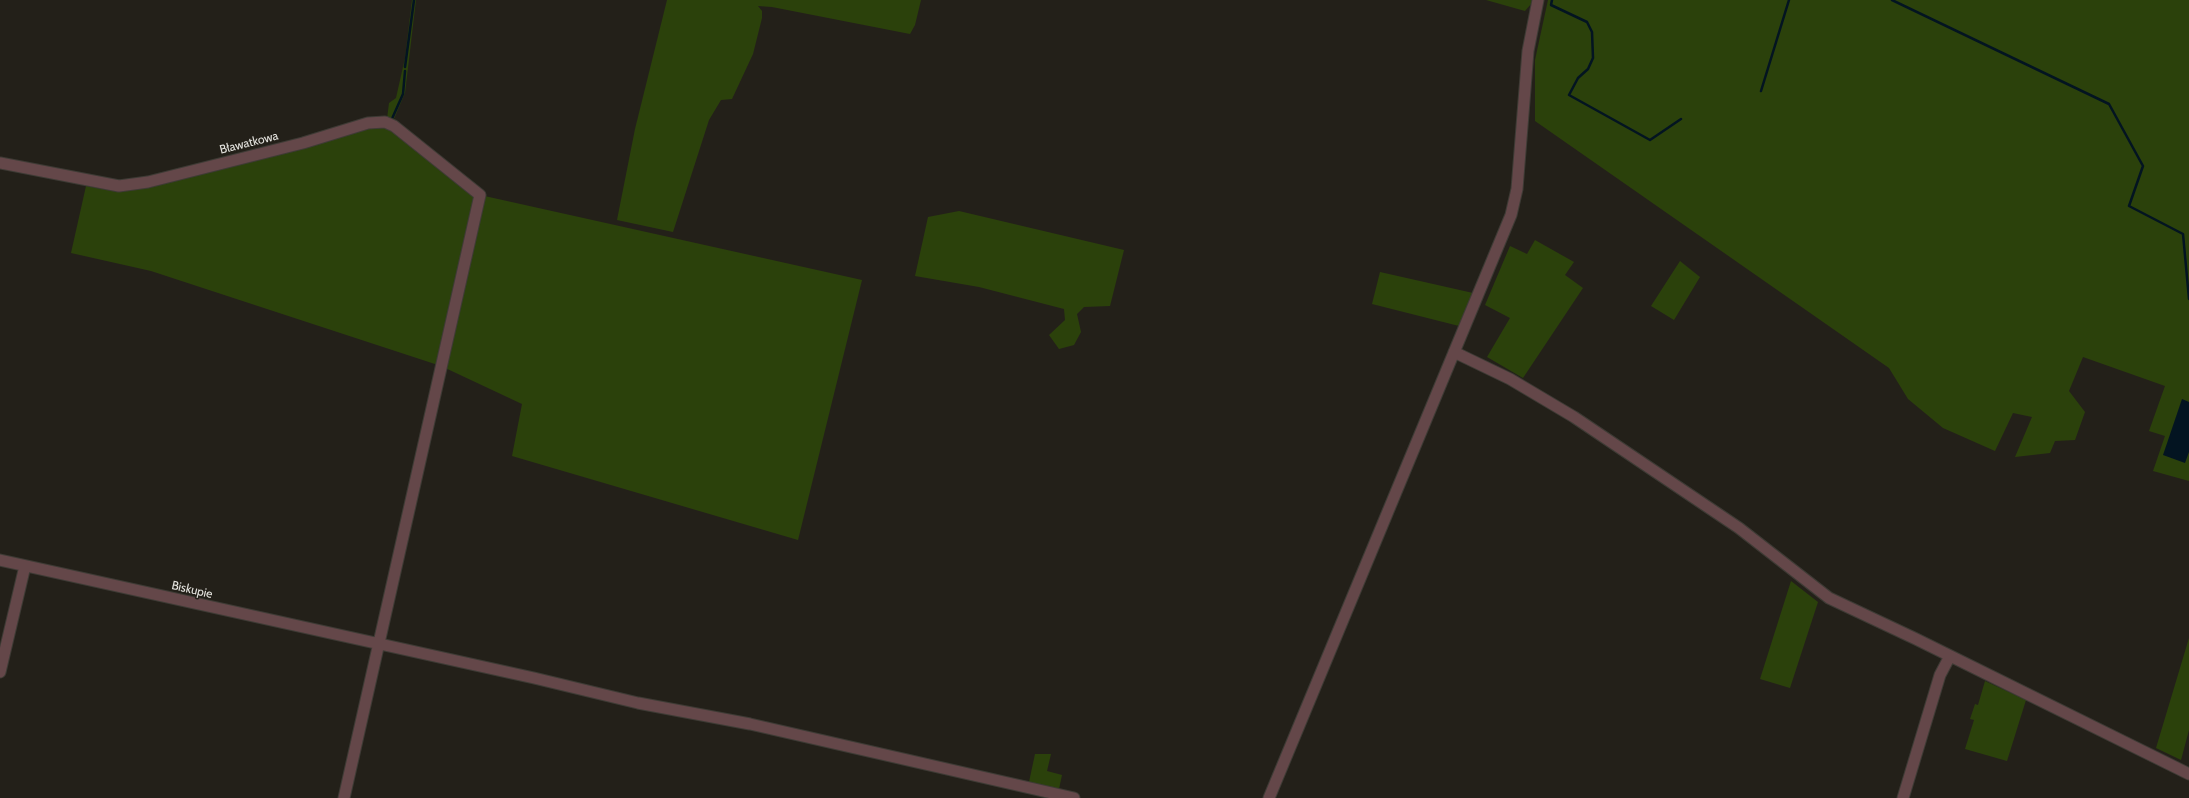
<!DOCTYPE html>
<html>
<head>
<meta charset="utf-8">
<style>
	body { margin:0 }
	canvas { display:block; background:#232019 }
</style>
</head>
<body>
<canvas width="2189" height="798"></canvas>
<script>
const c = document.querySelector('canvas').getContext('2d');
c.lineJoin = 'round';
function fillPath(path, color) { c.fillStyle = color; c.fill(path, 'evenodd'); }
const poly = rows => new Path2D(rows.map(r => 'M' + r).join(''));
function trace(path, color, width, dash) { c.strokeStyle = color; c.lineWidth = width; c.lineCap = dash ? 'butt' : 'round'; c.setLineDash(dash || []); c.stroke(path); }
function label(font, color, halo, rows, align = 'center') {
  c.font = font + ' Cabin,sans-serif'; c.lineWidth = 3; c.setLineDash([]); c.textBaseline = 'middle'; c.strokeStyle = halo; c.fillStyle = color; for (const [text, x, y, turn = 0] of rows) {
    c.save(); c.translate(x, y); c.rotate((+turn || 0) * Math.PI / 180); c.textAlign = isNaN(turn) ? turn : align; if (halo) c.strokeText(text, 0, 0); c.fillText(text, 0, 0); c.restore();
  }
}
fillPath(poly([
	[412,0,416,0,405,93,393,121,387,119,389,103,396,98,405,58],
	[667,0,921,0,915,25,910,34,772,7,758,6,762,11,762,18,753,54,732,99,721,100,709,120,673,232,617,220,635,129],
	[1486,0,1532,0,1531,4,1525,11],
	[1548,0,2189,0,2189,481,2153,471,2165,436,2149,431,2165,386,2083,357,2069,391,2085,412,2075,440,2055,441,2050,453,2015,457,2032,417,2013,413,1995,451,1943,428,1908,399,1889,368,1535,121,1535,60],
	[385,122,480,195,862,280,798,540,512,456,522,404,441,366,151,271,71,253,86,186,118,192],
	[959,211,1124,250,1110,306,1084,307,1077,314,1081,332,1074,345,1059,349,1049,335,1065,320,1064,309,979,287,915,276,928,217],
	[1535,240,1574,262,1565,275,1583,288,1523,378,1487,357,1510,318,1485,305,1510,246,1527,254],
	[1680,261,1700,277,1674,320,1651,306],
	[1380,272,1473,293,1459,326,1372,304],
	[1791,581,1818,602,1790,688,1760,679],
	[2189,638,2189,730,2181,760,2156,748],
	[1985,681,2026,700,2007,761,1965,749,1974,720,1970,719,1975,704,1978,705],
	[1035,754,1051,754,1047,771,1062,775,1059,789,1029,782]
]), '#2b410b');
fillPath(poly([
	[2182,399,2189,402,2189,452,2185,463,2163,455]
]), '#031421');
trace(poly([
	[1552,0,1551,5,1587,22,1592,32,1593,58,1588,69,1578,78,1569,95,1650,140,1681,119],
	[1892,0,2109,104,2143,166,2129,206,2183,234,2189,299],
	[405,67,414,0],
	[1761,91,1789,0],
	[391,121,403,94,405,71]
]), '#031421', 2.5);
const minor = poly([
	[0,163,119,186,148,182,303,143,368,123,385,122,394,126,480,195,344,798],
	[1454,352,1510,379,1574,417,1739,528,1829,598,1916,639,2189,774],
	[0,560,534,678,638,703,750,724,1074,798],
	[0,672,25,566],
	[1269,798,1511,215,1517,189,1528,51,1538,0],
	[1903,798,1940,675,1950,656]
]);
trace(minor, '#3e3b35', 13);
trace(minor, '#644749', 11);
label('12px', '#e5e4df', '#232019', [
	["Bławatkowa",249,143,-14],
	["Biskupie",192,590,13]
]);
</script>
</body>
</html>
